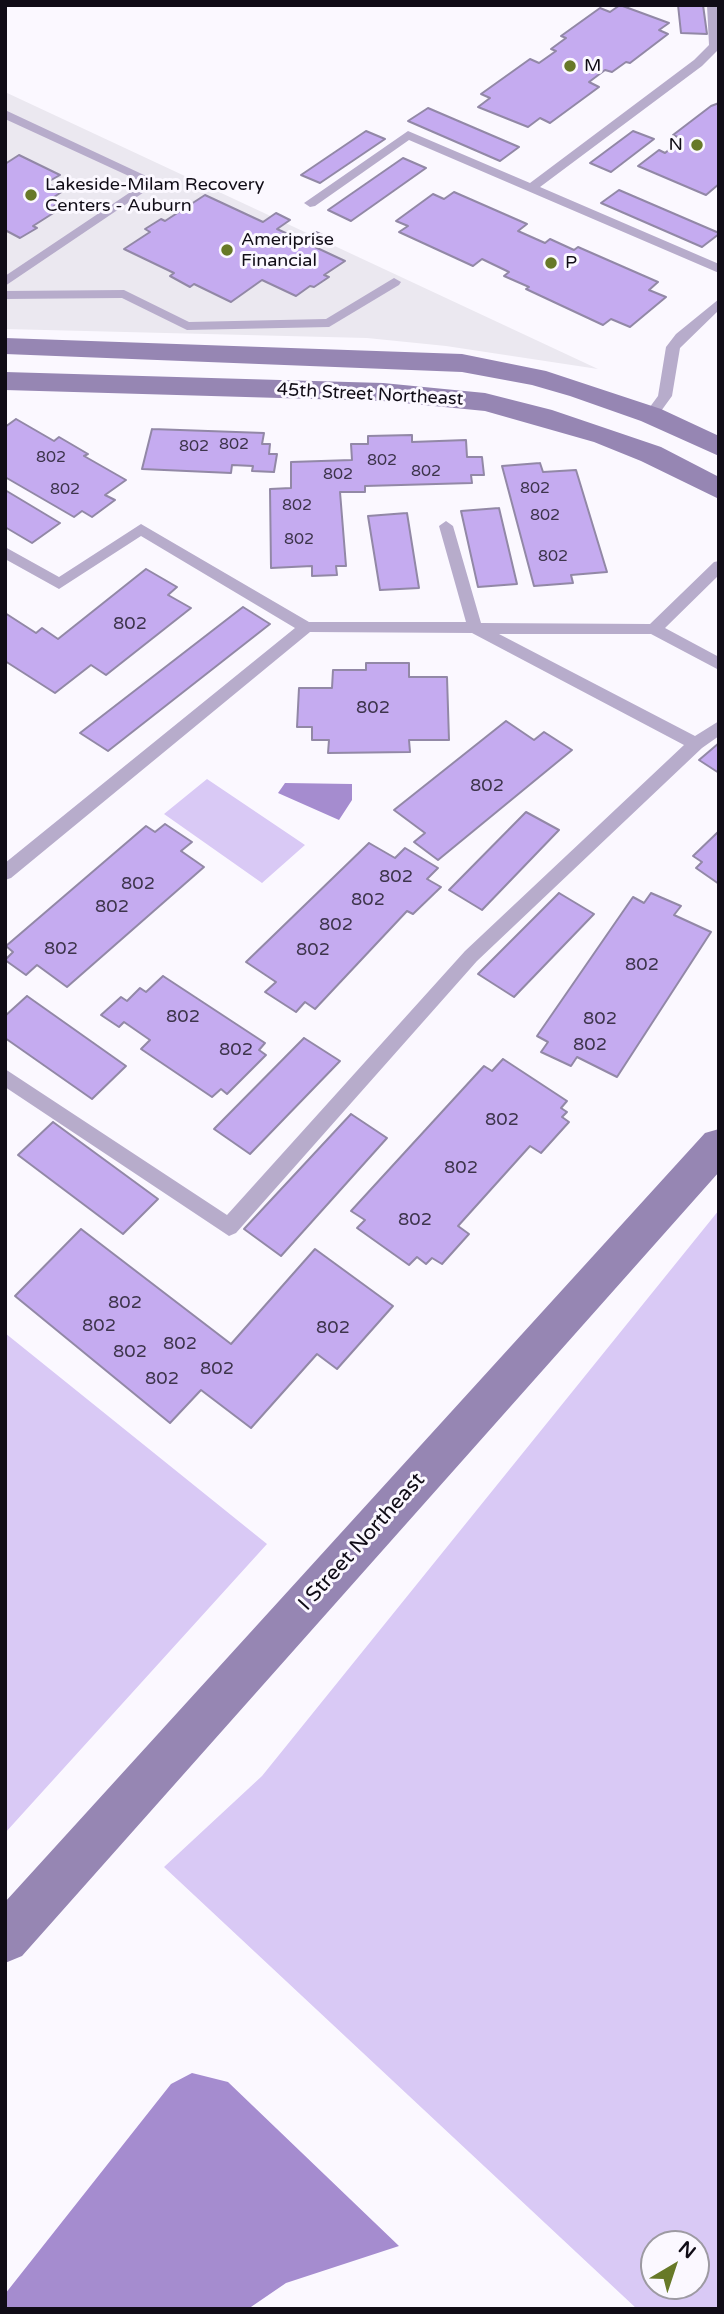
<!DOCTYPE html>
<html>
<head>
<meta charset="utf-8">
<style>
	body { margin:0 }
	#map { position:relative; width:724px; height:2314px; overflow:hidden; background:#fbf8ff; font-family:"Varela Round",sans-serif }
	canvas { display:block }
	.frame { position:absolute; inset:0; border:7px solid #100c16; pointer-events:none }
	.north { position:absolute; left:640px; top:2230px; width:70px; height:70px; box-sizing:border-box; background:#fbf8ff; border:2px solid #9d9aa2; border-radius:50%; rotate:39deg; font-size:19px; font-weight:700; line-height:28px; text-align:center; color:#100c16 }
	.north::after { content:''; display:block; margin:auto; width:24px; height:32px; background:#677928; clip-path:polygon(50% 0,100% 100%,50% 72%,0 100%) }
</style>
</head>
<body>
<div id="map">
<canvas width="724" height="2314"></canvas>
<div class="frame"></div>
<div class="north">N</div>
</div>
<script>
const c = document.querySelector('canvas').getContext('2d');
c.lineJoin = 'round';
function fillPath(path, color) { c.fillStyle = color; c.fill(path, 'evenodd'); }
const poly = rows => new Path2D(rows.map(r => 'M' + r).join(''));
function trace(path, color, width, dash) { c.strokeStyle = color; c.lineWidth = width; c.lineCap = dash ? 'butt' : 'round'; c.setLineDash(dash || []); c.stroke(path); }
function label(font, color, halo, rows, align = 'center') {
  c.font = font + ' "Varela Round",sans-serif'; c.lineWidth = 6; c.setLineDash([]); c.textBaseline = 'middle'; c.strokeStyle = halo; c.fillStyle = color; for (const [text, x, y, turn = 0] of rows) {
    c.save(); c.translate(x, y); c.rotate((+turn || 0) * Math.PI / 180); c.textAlign = isNaN(turn) ? turn : align; if (halo) c.strokeText(text, 0, 0); c.fillText(text, 0, 0); c.restore();
  }
}
fillPath(poly([
	[5,92,598,369,446,346,367,338,5,329]
]), '#ebe8f0');
fillPath(poly([
	[207,779,305,845,262,883,164,814],
	[719,1210,719,2309,637,2309,164,1867,262,1776],
	[654,2244,696,2244,696,2286,654,2286],
	[5,1333,267,1544,5,1833]
]), '#d9c9f5');
fillPath(poly([
	[285,783,352,784,352,800,339,820,278,793],
	[192,2073,228,2082,399,2246,286,2283,248,2309,5,2309,5,2294,171,2084]
]), '#a58ccf');
const building = poly([
	[620,5,669,23,659,30,668,34,630,63,626,62,612,72,605,70,589,82,599,87,550,123,540,118,528,127,478,107,490,98,481,94,530,59,539,63,556,51,551,49,566,38,561,36,600,8,610,12,620,5],
	[678,5,703,5,707,34,681,33,678,5],
	[719,103,719,184,706,195,638,166,659,150,665,153,682,139,673,135,711,106,719,103],
	[428,108,519,147,500,161,408,121,428,108],
	[366,131,385,139,320,183,301,175,366,131],
	[633,131,654,139,611,172,590,163,633,131],
	[19,155,60,175,46,183,63,191,51,199,59,203,49,209,55,212,33,226,37,228,20,238,5,230,5,164,19,155],
	[403,158,426,168,351,221,328,210,403,158],
	[619,190,719,233,719,234,702,247,601,203,619,190],
	[454,192,527,224,518,231,545,243,550,239,574,250,578,247,658,282,649,290,666,297,630,327,611,319,603,325,526,289,529,287,504,276,509,272,482,259,473,266,399,232,408,226,396,221,433,194,444,199,454,192],
	[205,195,263,222,276,213,290,220,277,229,303,241,316,232,329,238,315,247,345,261,324,275,329,277,314,287,310,286,296,296,262,280,231,302,194,284,190,287,170,276,174,273,124,249,150,232,145,229,161,219,165,221,205,195],
	[16,419,54,441,59,437,88,454,84,456,126,480,105,495,115,500,92,517,82,511,74,517,5,477,5,427,16,419],
	[152,429,264,433,262,444,270,444,269,454,277,454,274,472,252,471,253,466,232,465,231,473,142,469,152,429],
	[412,435,412,442,466,440,467,457,482,457,484,475,471,475,472,483,365,486,365,492,340,492,346,566,336,566,337,575,312,576,312,566,271,568,270,489,291,488,291,462,352,460,351,444,368,444,368,436,412,435],
	[540,463,543,472,576,470,607,572,571,575,573,583,534,586,502,466,540,463],
	[5,490,60,523,32,543,5,527,5,490],
	[499,508,517,584,478,587,461,511,499,508],
	[407,513,419,588,380,590,368,516,407,513],
	[146,569,177,587,168,595,191,608,106,675,91,665,55,693,5,661,5,613,36,633,42,628,58,639,146,569],
	[243,607,270,624,108,751,80,733,243,607],
	[366,663,409,663,409,677,447,677,449,740,409,740,410,752,328,753,329,740,312,740,312,727,297,727,299,688,332,688,333,670,366,670,366,663],
	[506,721,534,740,544,732,572,750,438,860,414,842,425,833,394,810,506,721],
	[719,743,719,773,699,760,719,743],
	[526,812,559,830,482,910,449,890,526,812],
	[165,824,192,842,181,851,204,867,67,987,37,965,26,975,5,960,13,952,6,946,146,826,155,832,165,824],
	[719,831,719,884,696,868,702,862,693,856,719,831],
	[369,843,395,858,405,848,438,868,427,879,441,887,413,914,407,911,315,1009,305,1002,296,1012,265,992,276,982,246,962,369,843],
	[559,893,594,914,514,997,478,974,559,893],
	[651,893,681,906,674,915,711,932,617,1077,577,1057,571,1066,541,1052,548,1042,537,1036,633,897,644,903,651,893],
	[163,976,265,1043,259,1050,266,1055,227,1094,221,1089,212,1097,141,1049,150,1040,124,1022,119,1027,101,1015,121,997,127,1001,140,988,146,992,163,976],
	[27,996,126,1066,92,1099,5,1038,5,1016,27,996],
	[304,1038,340,1061,250,1154,214,1129,304,1038],
	[503,1059,567,1101,561,1108,567,1112,562,1117,569,1122,541,1153,530,1146,458,1226,469,1234,442,1264,432,1258,426,1264,417,1257,409,1265,357,1228,365,1220,351,1211,484,1066,492,1071,503,1059],
	[351,1114,387,1138,281,1256,244,1229,351,1114],
	[53,1122,158,1199,123,1234,18,1155,53,1122],
	[81,1229,231,1344,315,1249,393,1306,337,1369,317,1354,251,1428,201,1390,170,1423,15,1296,81,1229]
]);
fillPath(building, '#c5abf0');
trace(building, '#9288a6', 2);
fillPath(poly([
	[707,5,719,5,719,49,702,66,540,187,719,264,719,273,409,140,315,206,310,207,304,203,408,131,530,183,694,60,709,45,707,5],
	[5,110,159,182,5,286,5,276,144,183,5,119,5,110],
	[394,278,401,282,399,285,329,327,187,330,122,298,5,299,5,291,124,290,189,322,326,319,394,278],
	[719,299,719,310,680,348,672,396,656,418,646,418,644,415,658,396,666,347,676,334,719,299],
	[446,521,453,526,481,623,650,624,714,562,719,561,719,575,665,628,719,657,719,670,651,634,499,634,695,736,719,721,719,736,702,748,477,961,236,1233,229,1236,5,1087,5,1069,227,1215,465,951,684,745,472,633,310,632,11,878,5,880,5,863,295,628,141,536,59,589,5,559,5,547,59,577,141,524,309,622,466,622,439,526,446,521]
]), '#b7accb');
fillPath(poly([
	[5,338,462,354,546,371,661,409,719,436,719,456,641,421,570,396,532,385,462,372,5,354,5,338],
	[5,372,383,383,485,393,552,410,661,447,719,477,719,499,641,461,594,442,485,411,383,401,5,390,5,372],
	[719,1129,719,1172,22,1956,5,1963,5,1902,705,1133,719,1129]
]), '#9686b3');
for (const [x, y, r, color] of [
	[570,66,7,"#677928"],
	[697,145,7,"#677928"],
	[31,195,7,"#677928"],
	[227,250,7,"#677928"],
	[551,263,7,"#677928"]
]) { const dot = new Path2D(); dot.arc(x, y, r, 0, 2 * Math.PI); c.fillStyle = color; c.fill(dot); trace(dot, '#fbf8ff', 2.5); }
label('16px', '#3d344c', null, [
	["802",234,445],
	["802",194,447],
	["802",51,458],
	["802",382,461],
	["802",426,472],
	["802",338,475],
	["802",535,489],
	["802",65,490],
	["802",297,506],
	["802",545,516],
	["802",299,540],
	["802",553,557]
]);
label('18px', '#100c16', '#fbf8ff', [
	["M",584,66],
	["N",683,145,"right"],
	["Lakeside-Milam Recovery",45,185],
	["Centers - Auburn",45,206],
	["Ameriprise",241,240],
	["Financial",241,261],
	["P",565,263]
], 'left');
label('18px', '#100c16', '#fbf8ff', [
	["45th Street Northeast",370,395,3]
]);
label('18px', '#3d344c', null, [
	["802",130,624],
	["802",373,708],
	["802",487,786],
	["802",396,877],
	["802",138,884],
	["802",368,900],
	["802",112,907],
	["802",336,925],
	["802",61,949],
	["802",313,950],
	["802",642,965],
	["802",183,1017],
	["802",600,1019],
	["802",590,1045],
	["802",236,1050],
	["802",502,1120],
	["802",461,1168],
	["802",415,1220],
	["802",125,1303],
	["802",99,1326],
	["802",333,1328],
	["802",180,1344],
	["802",130,1352],
	["802",217,1369],
	["802",162,1379]
]);
label('21px', '#100c16', '#fbf8ff', [
	["I Street Northeast",362,1542,-48]
]);
</script>
</body>
</html>
